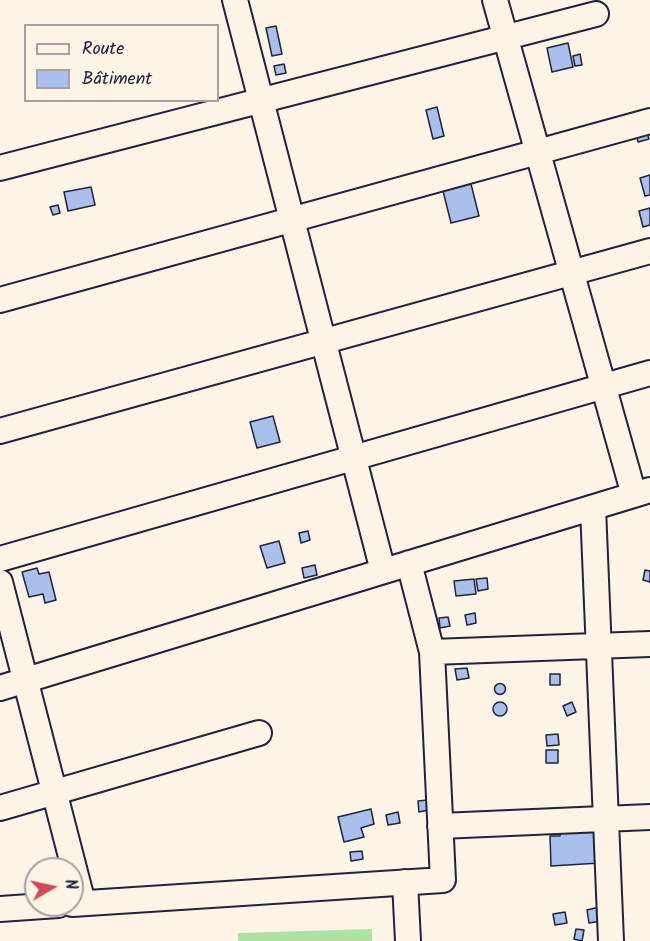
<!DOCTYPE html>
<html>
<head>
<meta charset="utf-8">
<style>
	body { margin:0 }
	#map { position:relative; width:650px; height:941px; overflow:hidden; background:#fcf5e5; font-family:Kalam,sans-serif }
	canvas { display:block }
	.legend { position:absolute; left:24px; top:24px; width:195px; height:78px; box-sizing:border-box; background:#fcf5e5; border:2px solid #a5a1a1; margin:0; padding:8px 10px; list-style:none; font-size:18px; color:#22223b }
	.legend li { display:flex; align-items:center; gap:12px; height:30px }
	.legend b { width:30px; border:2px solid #a5a1a1 }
	.north { position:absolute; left:24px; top:857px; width:60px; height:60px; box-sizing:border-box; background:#fcf5e5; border:2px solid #a5a1a1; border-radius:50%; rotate:81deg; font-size:16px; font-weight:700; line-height:24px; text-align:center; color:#22223b }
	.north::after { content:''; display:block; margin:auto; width:21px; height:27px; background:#d1495b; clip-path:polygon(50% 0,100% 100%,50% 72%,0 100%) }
</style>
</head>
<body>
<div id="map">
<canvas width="650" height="941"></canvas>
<ul class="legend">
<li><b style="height:8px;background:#fcf5e5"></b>Route</li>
<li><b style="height:16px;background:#a9c0ed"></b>Bâtiment</li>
</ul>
<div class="north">N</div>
</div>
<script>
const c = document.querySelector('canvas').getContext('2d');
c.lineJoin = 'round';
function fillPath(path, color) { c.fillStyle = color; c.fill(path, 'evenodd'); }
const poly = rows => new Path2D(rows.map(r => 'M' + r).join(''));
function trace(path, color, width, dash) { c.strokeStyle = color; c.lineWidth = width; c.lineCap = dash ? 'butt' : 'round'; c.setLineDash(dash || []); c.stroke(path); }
fillPath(poly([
	[372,929,372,941,238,941,238,933]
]), '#ade2a4');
const building = poly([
	[276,26,282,54,272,56,266,28,276,26],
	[568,43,573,67,552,72,547,48,568,43],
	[580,54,582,65,575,66,573,56,580,54],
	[284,64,286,73,276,75,274,66,284,64],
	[437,107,444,136,433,139,426,110,437,107],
	[645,126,649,139,638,142,635,129,645,126],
	[650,175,650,195,645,196,640,178,650,175],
	[471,184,479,216,451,223,443,191,471,184],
	[91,187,95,205,68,211,64,192,91,187],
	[58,205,60,213,53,215,50,207,58,205],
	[650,208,650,225,643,227,639,211,650,208],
	[273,416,280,442,257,448,250,422,273,416],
	[308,531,310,540,301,543,299,533,308,531],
	[279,541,285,563,267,568,260,546,279,541],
	[315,565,317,575,304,578,302,568,315,565],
	[37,568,39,574,49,572,56,600,45,603,43,594,29,597,22,572,37,568],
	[645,570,650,571,650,582,643,580,645,570],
	[487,578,488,589,478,591,476,579,487,578],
	[474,579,476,594,456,596,454,581,474,579],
	[475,613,476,623,467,625,465,615,475,613],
	[448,617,450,626,440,628,439,618,448,617],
	[467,668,469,678,457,680,455,669,467,668],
	[550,674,560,674,560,685,550,685,550,674],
	'494.5 689a5.5 5.5 0 1 1 11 0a5.5 5.5 0 1 1-11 0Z',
	[572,702,576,712,567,716,563,706,572,702],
	'493 709a7 7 0 1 1 14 0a7 7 0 1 1-14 0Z',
	[558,734,559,745,547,746,546,735,558,734],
	[546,750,558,750,558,763,546,763,546,750],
	[427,800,428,810,419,812,418,801,427,800],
	[371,809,374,824,361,828,364,837,344,842,338,817,371,809],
	[398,812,400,823,388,825,386,815,398,812],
	[597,821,600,863,551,866,550,836,560,836,560,823,597,821],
	[362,851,363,859,351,861,350,852,362,851],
	[599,907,601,921,589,923,587,910,599,907],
	[565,912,567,923,555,925,553,914,565,912],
	[576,929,584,930,582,941,574,939,576,929]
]);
fillPath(building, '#a9c0ed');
trace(building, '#22223b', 1.5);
const minor = poly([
	[235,0,383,571],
	[495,0,634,495],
	[0,168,596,14],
	[0,300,650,121],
	[0,431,650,251],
	[593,508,611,941],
	[0,559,650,373],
	[0,582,83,903],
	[432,652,650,644],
	[0,688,650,490],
	[0,808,259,733],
	[440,826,650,817],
	[405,882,408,941],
	[72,904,443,880,432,652,409,563],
	[0,909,58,905]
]);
trace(minor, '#22223b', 28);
trace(minor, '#fcf5e5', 24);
</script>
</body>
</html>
